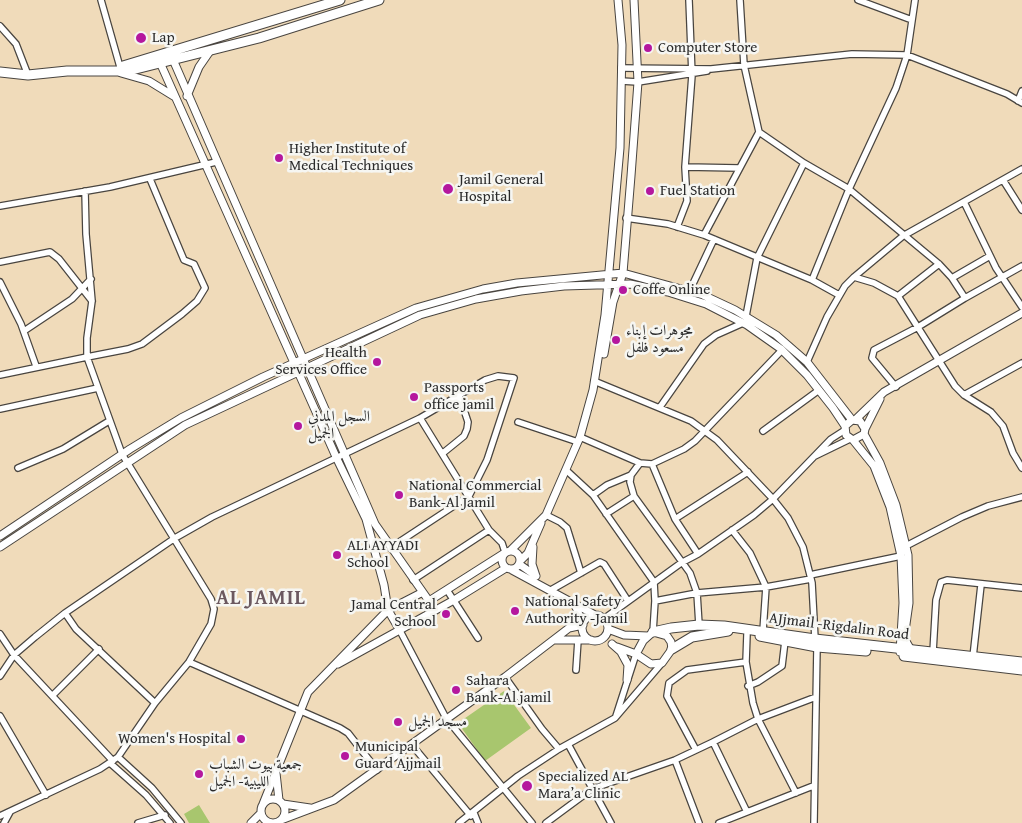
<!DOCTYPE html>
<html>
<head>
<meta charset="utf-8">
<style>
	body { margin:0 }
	canvas { display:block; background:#f0dbba }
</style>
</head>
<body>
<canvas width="1022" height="823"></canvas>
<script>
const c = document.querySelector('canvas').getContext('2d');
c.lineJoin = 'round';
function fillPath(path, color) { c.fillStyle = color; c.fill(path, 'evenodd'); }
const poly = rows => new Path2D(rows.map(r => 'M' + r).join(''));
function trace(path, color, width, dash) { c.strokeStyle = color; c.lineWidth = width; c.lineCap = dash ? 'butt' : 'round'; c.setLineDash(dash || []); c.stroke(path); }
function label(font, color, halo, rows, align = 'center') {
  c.font = font + ' "Gentium Book Plus",Amiri,serif'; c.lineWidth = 5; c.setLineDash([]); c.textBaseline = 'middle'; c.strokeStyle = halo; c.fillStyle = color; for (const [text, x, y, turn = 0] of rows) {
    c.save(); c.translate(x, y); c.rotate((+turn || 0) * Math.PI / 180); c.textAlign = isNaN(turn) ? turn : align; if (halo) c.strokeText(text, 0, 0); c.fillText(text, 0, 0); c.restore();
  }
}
fillPath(poly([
	[504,691,531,728,485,761,458,723],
	[199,805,210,823,189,823,184,814]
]), '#a8c66e');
const minor = poly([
	[101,0,120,67,123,68],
	[858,0,912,20],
	[0,26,16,44,28,75],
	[621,68,711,69,852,54,907,55,1007,94,1022,103],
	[621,81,638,82,707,71],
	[1018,101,1022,91],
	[759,132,804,163,849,189,939,264,952,278,965,298,1022,266],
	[685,167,739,168],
	[1003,180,1022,210],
	[85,191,86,234,92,301,87,338,87,357,128,349,142,344,182,314,197,301,205,288,194,264,184,260,150,179],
	[964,202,996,268,1022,307],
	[0,206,110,187,216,162],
	[626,218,668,224,704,235,812,280,839,295],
	[677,227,687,201,685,167,692,75,689,0],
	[704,235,759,132,744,65,740,0],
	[0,262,50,252,59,259,92,301],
	[939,264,898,296,955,386,964,395,1022,363],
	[854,277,874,283,898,296],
	[952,278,990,256],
	[812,280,849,189,896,88,907,55,915,0],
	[0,282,21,324,36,366],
	[690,290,714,239],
	[746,316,757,258,804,163],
	[24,331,72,299,91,279],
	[807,362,827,317,845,286,854,277,903,236,1022,169],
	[0,375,87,357,122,454,211,599,214,609,211,624,189,662,155,703,118,757,100,769,0,816],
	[594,381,691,421,717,440,773,499,788,518,803,547,812,583,815,639],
	[896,387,872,358,874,350,918,327,965,298],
	[964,395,991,412,1003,426,1013,453,1022,468],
	[660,407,704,344,716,335,743,323],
	[0,409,98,388],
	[518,422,578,442],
	[763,431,819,390],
	[580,437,640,463,652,464,675,519,698,554],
	[443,453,464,436,467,429,468,422,459,395],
	[815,456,850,439],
	[640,463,631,475,630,482,634,496,690,573,697,593,699,625],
	[652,464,684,449,695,441,782,350],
	[18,468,63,449,109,421],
	[566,470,593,495,654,582,655,601,697,593,766,587,811,579],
	[593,495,607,485,631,475],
	[606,514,634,496],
	[546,515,560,522,567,528,581,573],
	[675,519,748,472],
	[732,530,750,553,766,587,763,631],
	[906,546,962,517,988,506,1022,497],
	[390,548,469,496,487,460,514,378,498,376,485,380,420,418],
	[810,575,901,556],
	[413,580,489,530],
	[447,590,478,638],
	[551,590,600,562,604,564,628,601],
	[65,613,76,629,155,703],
	[605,618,681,563,698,554,754,515,773,499,831,439,845,430],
	[399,629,446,718,532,823],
	[653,632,655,601],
	[0,634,14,655,113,761],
	[747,634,746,662,753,703,758,719,796,793],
	[933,652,936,600,941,582,947,580,1022,588],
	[973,657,981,585],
	[189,662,340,728,348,733,377,770],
	[576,670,578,640],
	[0,676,14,655,35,637,65,613,175,538,212,517,420,418,489,530,502,543,505,552],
	[505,677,542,729,559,749],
	[748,686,758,682,782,666,785,641],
	[53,695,99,649],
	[0,716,46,795],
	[616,716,636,654],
	[713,742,758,719,816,697],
	[568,744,611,823],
	[412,745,471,816],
	[696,750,667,696,669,683,687,670,746,662],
	[118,757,152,788,181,823],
	[675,760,699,823],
	[110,763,146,795,170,823],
	[474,813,478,823],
	[4,823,10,812],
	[138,823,165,815],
	[459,823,518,776,559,749,615,718,662,663],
	[546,823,592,789,675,760,713,742,747,812],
	[719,823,813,786],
	[814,823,817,647]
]);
const tertiary = poly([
	[171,55,375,524,429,601,432,611],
	[158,58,337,459,366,519,384,585,388,610,399,629],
	[121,73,149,81,175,97],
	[187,96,199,67,210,51],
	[604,354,613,302,623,273,631,176,638,82,634,0],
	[855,420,884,392,1022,313],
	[865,429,880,399],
	[864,434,880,463,896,505,908,555,909,603,904,638,911,650],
	[853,440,874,466,890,507,901,556,903,603,900,652],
	[0,536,130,449,181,418,263,377,416,308,483,289,517,283,623,273,703,295,735,310,776,335,807,362,852,420],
	[0,547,185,425,420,315,476,299,521,291,564,286,630,284,668,292,706,304,747,325,781,349,807,375,833,408,845,426,846,435,853,440,864,434,865,429,860,421,852,420,845,426],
	[533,547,532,564,536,576],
	[511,550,546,515,580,437,593,390,605,315,620,148,622,45,618,0],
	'502 560a9 9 0 1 1 18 0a9 9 0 1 1-18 0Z',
	[520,561,528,553,541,523],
	[519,564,536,576],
	[510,569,595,615],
	[429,601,503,554],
	[575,605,583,624],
	'582 628a13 13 0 1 1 26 0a13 13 0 1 1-26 0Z',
	[608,629,624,635,648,636],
	[653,632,667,636,671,642,672,649,662,663,651,664,636,654,643,641,653,632],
	[554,640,591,640],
	[612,644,621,652,628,665,627,680],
	[617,647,636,654],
	[338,664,454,600,506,568],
	[276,773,279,800],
	'261 811a12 12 0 1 1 24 0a12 12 0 1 1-24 0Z',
	[263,804,308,692,388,610,421,593],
	[283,804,310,808],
	[281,820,334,800,505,677,569,628,583,625],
	[251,823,261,813]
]);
const primary = poly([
	[123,66,340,0],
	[0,72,28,75,67,71,128,71,259,38,379,0],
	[653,632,671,628,699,625,724,626,815,639,1022,662],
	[760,636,817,647,866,651],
	[672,649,692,637,728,631],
	[904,656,1022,670]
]);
trace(minor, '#494540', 8);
trace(tertiary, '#494540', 9);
trace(primary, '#494540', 11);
trace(minor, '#fff', 5.5);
trace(tertiary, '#fff', 7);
trace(primary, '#fff', 9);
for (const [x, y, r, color] of [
	[141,38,6,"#b5179e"],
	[648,48,5,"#b5179e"],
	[279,158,5,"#b5179e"],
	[448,189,6,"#b5179e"],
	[650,191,5,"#b5179e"],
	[623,290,5,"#b5179e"],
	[616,340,5,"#b5179e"],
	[377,362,5,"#b5179e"],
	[414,397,5,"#b5179e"],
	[298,426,5,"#b5179e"],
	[399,495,5,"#b5179e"],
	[337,555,5,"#b5179e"],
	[515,611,5,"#b5179e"],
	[446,614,5,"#b5179e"],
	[456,690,5,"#b5179e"],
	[398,722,5,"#b5179e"],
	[241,739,5,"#b5179e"],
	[345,756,5,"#b5179e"],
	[199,774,5,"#b5179e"],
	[527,786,6,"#b5179e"]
]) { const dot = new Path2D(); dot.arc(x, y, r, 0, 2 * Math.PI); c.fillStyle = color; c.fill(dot); trace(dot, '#f6f6f2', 2); }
label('15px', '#2b2b2b', '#f6f6f2', [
	["Lap",152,38],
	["Computer Store",658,48],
	["Higher Institute of",289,149],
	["Medical Techniques",289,166],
	["Jamil General",459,180],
	["Hospital",459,197],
	["Fuel Station",660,191],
	["Coffe Online",633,290],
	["مجوهرات إبناء",626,331],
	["مسعود فلفل",626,348],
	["Health",367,353,"right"],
	["Services Office",367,370,"right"],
	["Passports",424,388],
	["office jamil",424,405],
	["السجل المدني",308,417],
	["الجميل",308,434],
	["National Commercial",409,486],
	["Bank-Al Jamil",409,503],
	["ALI AYYADI",347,546],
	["School",347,563],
	["National Safety",525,602],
	["Authority -Jamil",525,619],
	["Jamal Central",436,605,"right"],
	["School",436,622,"right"],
	["Sahara",466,681],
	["Bank-Al jamil",466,698],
	["مسجد الجميل",408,722],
	["Women's Hospital",231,739,"right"],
	["Municipal",355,747],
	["Guard Ajjmail",355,764],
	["جمعية بيوت الشباب",209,765],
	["الليبية- الجميل",209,782],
	["Specialized AL",538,777],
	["Mara’a Clinic",538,794]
], 'left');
label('15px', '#2b2b2b', '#f6f6f2', [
	["AJjmail -Rigdalin Road",839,627,7]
]);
c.letterSpacing = '1px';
label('bold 20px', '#6b585f', '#f6f6f2', [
	["AL JAMIL",261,599]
]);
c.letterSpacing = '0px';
</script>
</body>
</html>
